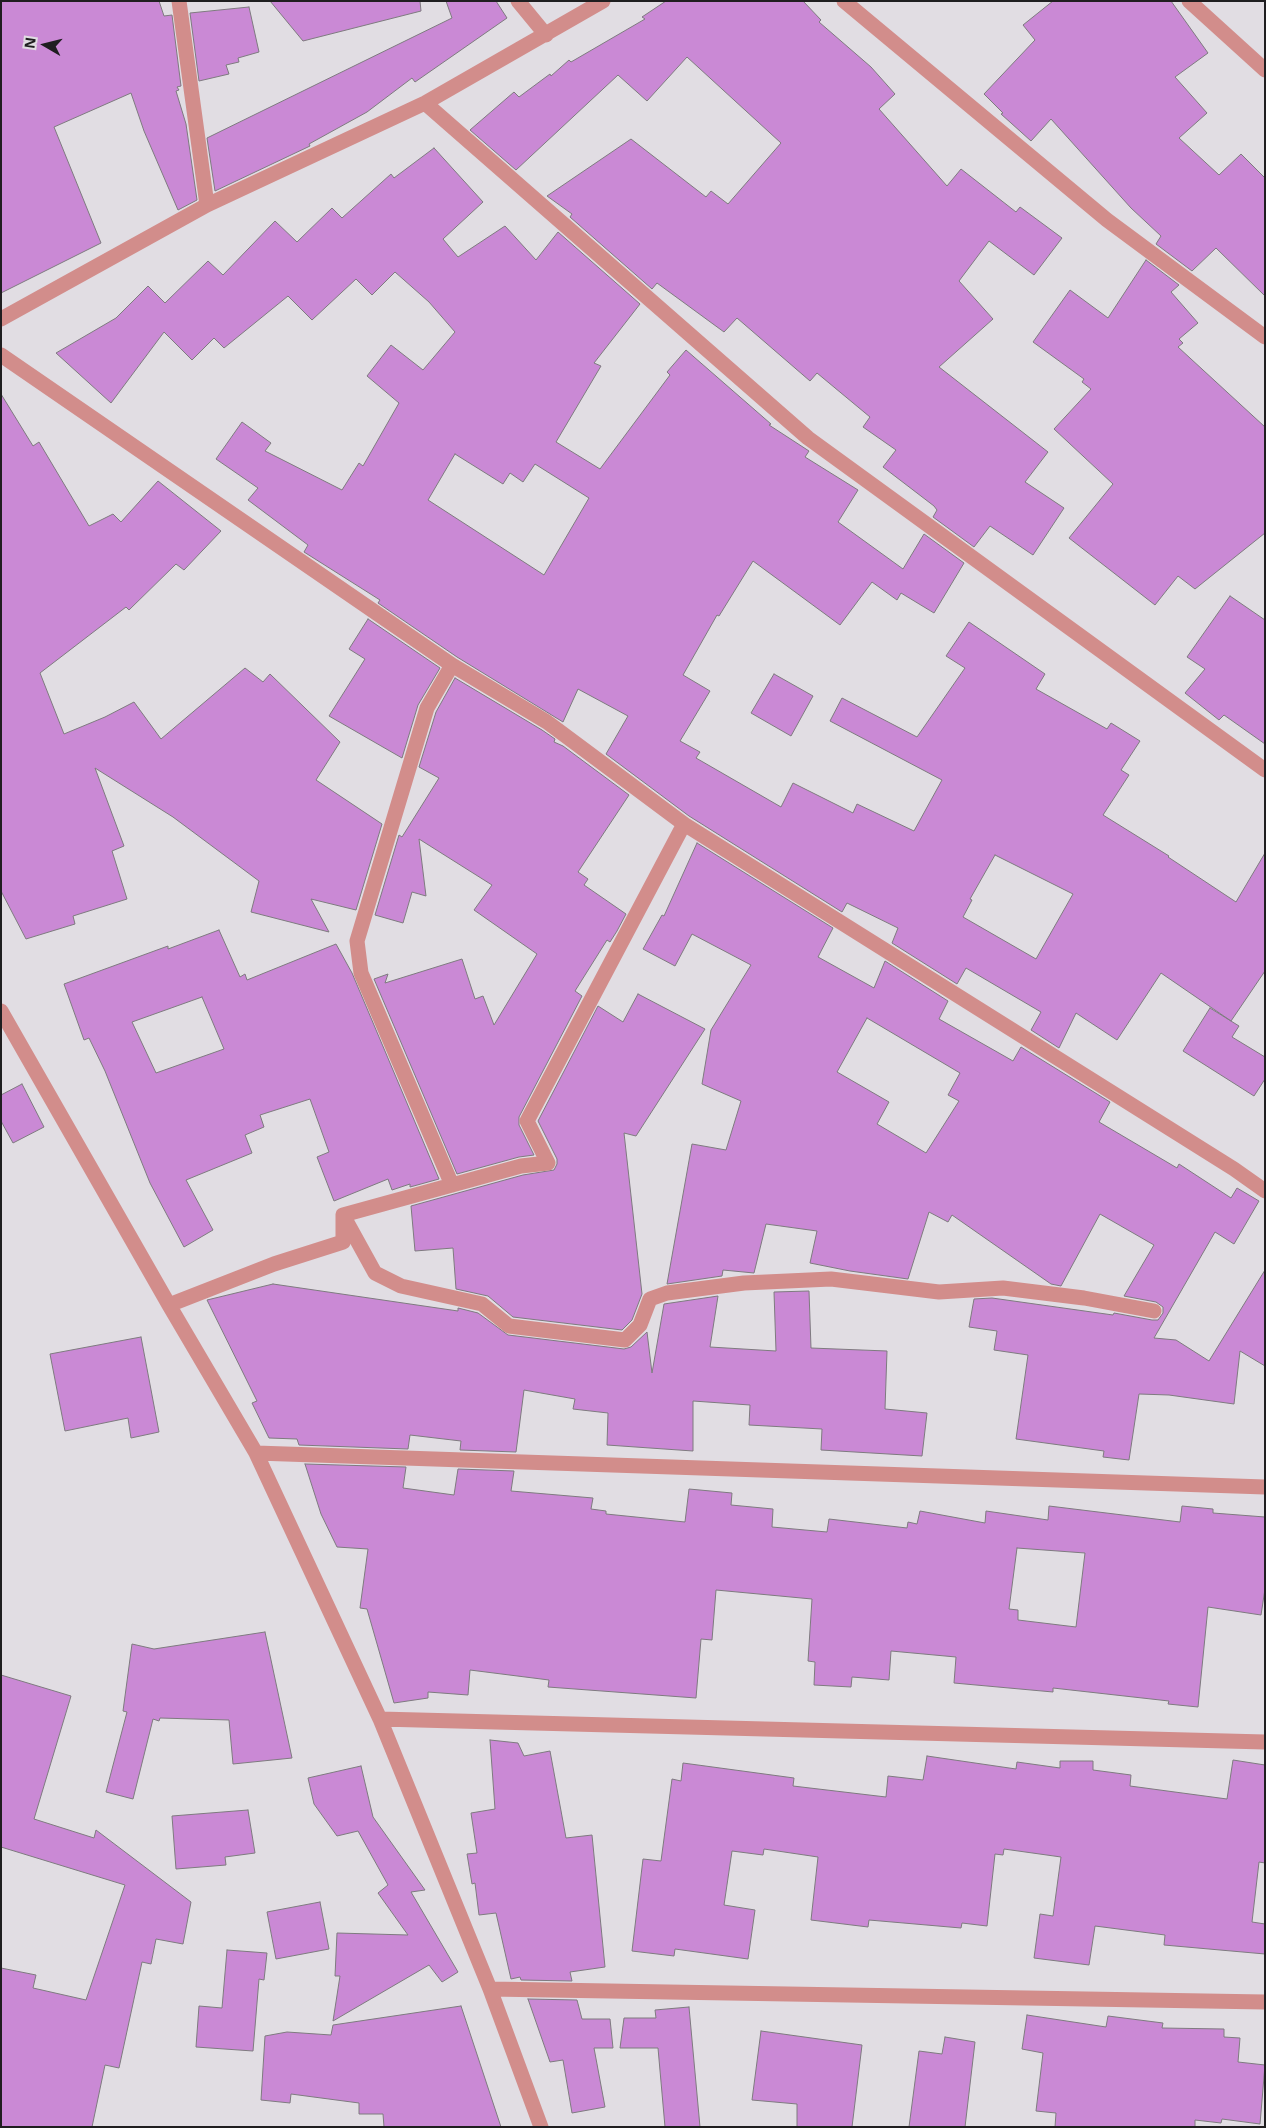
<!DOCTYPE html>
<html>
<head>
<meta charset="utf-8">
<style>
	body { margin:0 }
	#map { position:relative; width:1266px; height:2128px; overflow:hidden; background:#e1dde3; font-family:"Open Sans",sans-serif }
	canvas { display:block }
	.frame { position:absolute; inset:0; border:2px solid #1f1e20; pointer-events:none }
	.north { position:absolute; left:20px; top:20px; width:50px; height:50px; -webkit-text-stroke:4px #e1dde3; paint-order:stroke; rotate:278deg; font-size:14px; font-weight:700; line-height:20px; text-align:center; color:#1f1e20 }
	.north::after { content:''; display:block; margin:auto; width:18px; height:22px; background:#1f1e20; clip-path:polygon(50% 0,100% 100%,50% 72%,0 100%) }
</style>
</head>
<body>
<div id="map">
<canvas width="1266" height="2128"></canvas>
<div class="frame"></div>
<div class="north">N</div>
</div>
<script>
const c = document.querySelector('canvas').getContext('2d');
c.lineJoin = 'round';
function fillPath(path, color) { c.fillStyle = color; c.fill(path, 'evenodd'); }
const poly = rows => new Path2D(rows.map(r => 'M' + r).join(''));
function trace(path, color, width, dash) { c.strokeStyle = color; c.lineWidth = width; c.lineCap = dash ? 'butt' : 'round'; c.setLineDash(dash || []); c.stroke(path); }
const building = poly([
	[1,1,159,1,164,16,172,15,181,86,177,87,179,90,176,91,186,124,197,200,178,210,144,131,131,93,54,127,101,243,1,293,1,1],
	[270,1,420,1,421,11,303,41,270,1],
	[446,1,496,1,507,18,415,82,412,78,367,112,309,144,310,146,215,191,207,138,452,18,446,1],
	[666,1,803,1,821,20,819,22,871,67,895,94,879,109,947,186,961,169,1016,212,1020,207,1062,238,1034,275,989,241,959,281,993,319,939,367,1048,452,1025,482,1064,508,1033,555,990,526,974,547,933,517,937,510,934,506,883,467,896,450,863,427,870,417,817,373,810,381,737,318,724,332,657,283,652,289,570,217,572,214,547,196,631,139,706,197,711,191,728,204,781,143,687,57,647,101,618,75,516,170,470,130,514,92,519,97,550,74,551,76,569,60,571,62,645,19,642,17,666,1],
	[1053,1,1171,1,1208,53,1175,77,1207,113,1179,138,1219,175,1241,154,1265,178,1265,296,1216,248,1192,271,1156,244,1161,236,1131,208,1051,119,1031,141,1001,114,1003,113,984,94,1035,40,1023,25,1053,1],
	[249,7,259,52,238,58,239,62,226,65,229,74,199,81,190,13,249,7],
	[434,148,483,202,443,239,458,257,505,226,536,260,558,232,640,304,594,363,601,366,556,442,600,469,670,375,667,372,686,350,771,424,769,425,809,451,805,457,858,490,838,522,903,569,924,534,964,563,934,613,901,593,897,600,872,582,840,625,753,561,719,616,717,615,683,675,710,691,680,741,700,752,696,758,781,807,793,783,853,813,857,804,914,831,942,780,830,721,842,698,917,737,965,668,946,656,969,622,1045,674,1036,689,1107,729,1111,723,1140,741,1121,770,1129,775,1103,815,1169,856,1168,857,1236,902,1265,853,1265,971,1231,1021,1161,973,1117,1040,1076,1013,1059,1048,1031,1030,1041,1012,966,968,957,984,892,943,898,928,847,903,842,912,689,816,606,754,628,716,578,689,563,722,457,657,378,603,380,600,304,552,308,545,248,500,258,488,216,459,242,422,271,443,265,451,342,490,359,463,363,466,399,403,367,376,391,345,423,370,455,332,429,302,395,272,372,295,356,279,312,320,288,296,224,348,214,338,192,360,164,332,111,403,56,353,116,318,148,286,165,303,208,261,223,275,275,221,297,242,332,208,342,218,391,174,394,178,434,148],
	[455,454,503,484,510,473,523,482,535,464,589,498,544,575,428,500,455,454],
	[995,855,1073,894,1036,959,963,917,972,900,970,899,995,855],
	[1146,260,1179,285,1171,292,1198,323,1179,339,1183,343,1178,347,1265,427,1265,533,1195,589,1178,576,1155,605,1069,538,1113,484,1054,429,1091,389,1082,382,1084,379,1033,342,1070,290,1108,318,1146,260],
	[1,394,33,446,39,442,89,526,113,514,121,522,158,481,221,531,184,570,176,564,129,610,126,607,40,673,64,734,105,717,134,702,161,739,245,668,263,682,270,674,340,742,316,780,382,824,356,910,311,899,329,932,251,912,259,881,173,817,95,768,124,846,112,851,127,899,73,916,75,924,26,939,1,891,1,394],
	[1230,596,1265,620,1265,744,1224,715,1219,720,1185,693,1205,669,1187,657,1230,596],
	[368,619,440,668,418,705,402,758,329,716,365,659,349,649,368,619],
	[774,674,813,696,791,736,751,713,774,674],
	[455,678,542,730,555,739,554,742,563,746,629,795,578,872,588,879,584,885,626,914,617,931,610,942,607,940,575,991,582,996,519,1117,519,1125,534,1155,519,1157,457,1174,374,979,388,974,385,983,462,959,475,999,483,996,494,1025,537,954,474,910,492,885,419,839,426,896,412,892,403,923,375,915,399,835,402,837,439,778,419,767,436,712,455,678],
	[697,843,833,928,818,957,874,988,885,961,948,1001,939,1019,1013,1061,1021,1047,1110,1102,1099,1122,1177,1168,1179,1164,1231,1198,1237,1188,1259,1201,1234,1244,1215,1232,1154,1338,1176,1340,1209,1361,1265,1270,1265,1366,1240,1351,1234,1404,1169,1395,1139,1394,1129,1460,1103,1457,1104,1451,1016,1439,1028,1355,994,1350,997,1331,969,1327,974,1299,992,1298,1113,1315,1114,1313,1152,1320,1158,1320,1163,1313,1163,1307,1156,1302,1124,1296,1154,1245,1100,1214,1061,1286,1051,1284,952,1215,948,1222,929,1212,908,1279,850,1271,810,1263,817,1231,766,1224,754,1273,723,1270,722,1276,667,1284,692,1144,726,1150,741,1101,702,1084,711,1030,751,965,692,934,675,966,643,949,662,915,664,916,697,843],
	[867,1018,960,1073,948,1095,959,1101,926,1153,877,1124,889,1102,837,1072,867,1018],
	[219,930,240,977,245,974,247,980,336,944,352,973,439,1179,410,1187,410,1184,392,1190,388,1179,334,1201,317,1157,329,1152,310,1099,260,1115,264,1127,245,1135,252,1153,186,1180,213,1230,184,1247,150,1183,105,1071,89,1038,84,1040,64,984,168,946,168,949,219,930],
	[202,997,224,1049,156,1073,132,1022,202,997],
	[638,994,705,1029,636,1136,624,1133,642,1294,632,1320,622,1330,513,1317,488,1296,456,1289,453,1248,415,1251,411,1206,523,1175,554,1170,557,1164,557,1159,538,1121,598,1006,623,1022,638,994],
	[1210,1008,1239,1026,1232,1037,1265,1057,1265,1079,1254,1096,1183,1051,1210,1008],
	[22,1084,44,1127,13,1143,1,1121,1,1095,22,1084],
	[273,1284,458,1311,458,1308,478,1313,508,1335,624,1349,631,1347,647,1332,652,1373,664,1304,718,1296,710,1347,776,1351,774,1292,809,1291,811,1348,887,1351,885,1409,927,1413,922,1456,821,1450,822,1429,749,1425,750,1405,693,1401,693,1451,607,1445,608,1413,573,1409,575,1399,524,1390,516,1452,460,1450,461,1441,410,1435,408,1449,299,1445,297,1439,269,1438,252,1403,257,1401,207,1300,273,1284],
	[141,1337,159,1432,131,1438,128,1418,65,1431,50,1354,141,1337],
	[305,1464,406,1467,403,1488,454,1495,458,1469,514,1471,511,1491,593,1498,591,1509,606,1511,606,1514,685,1522,689,1489,732,1493,731,1505,773,1509,772,1527,827,1532,829,1519,907,1528,908,1522,917,1524,920,1511,985,1523,986,1511,1048,1520,1049,1506,1180,1522,1182,1506,1213,1509,1213,1513,1265,1517,1265,1589,1261,1615,1208,1607,1198,1707,1168,1704,1169,1701,1053,1688,1053,1692,954,1683,956,1657,891,1651,889,1680,852,1677,851,1687,814,1685,815,1662,808,1661,812,1599,716,1590,712,1640,701,1639,696,1698,548,1687,549,1680,470,1670,468,1695,428,1692,428,1698,394,1703,367,1609,360,1608,368,1549,337,1547,321,1514,305,1464],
	[1017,1548,1085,1553,1076,1627,1018,1620,1018,1610,1009,1609,1017,1548],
	[265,1632,292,1758,233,1764,229,1720,160,1718,159,1721,153,1719,133,1799,106,1792,127,1712,123,1711,132,1644,154,1649,265,1632],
	[1,1675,71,1696,34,1819,94,1838,96,1830,191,1902,183,1944,156,1939,151,1964,142,1962,119,2068,105,2065,92,2127,1,2127,1,1968,36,1975,33,1988,86,2000,125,1885,1,1847,1,1675],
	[490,1740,518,1743,524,1756,550,1751,566,1838,592,1835,605,1967,570,1972,572,1981,521,1980,520,1977,511,1979,496,1913,479,1915,475,1883,472,1884,467,1854,477,1853,471,1813,495,1809,490,1740],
	[927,1756,1016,1769,1017,1762,1060,1768,1060,1761,1093,1761,1093,1770,1131,1775,1130,1786,1227,1799,1233,1760,1265,1765,1265,1863,1259,1862,1252,1922,1265,1924,1265,1954,1164,1945,1165,1935,1095,1926,1089,1965,1034,1958,1040,1914,1053,1916,1061,1857,1004,1849,1003,1855,995,1854,987,1926,962,1923,961,1928,869,1920,868,1927,811,1920,818,1857,764,1849,763,1855,732,1851,724,1905,755,1910,748,1959,675,1949,674,1956,632,1951,643,1859,661,1861,672,1779,681,1781,683,1763,794,1778,793,1786,886,1797,888,1776,923,1780,927,1756],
	[361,1766,373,1817,425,1890,411,1892,458,1972,442,1982,429,1965,333,2021,340,1976,335,1976,337,1933,408,1935,378,1893,388,1885,358,1831,337,1836,314,1804,308,1778,361,1766],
	[248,1810,255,1853,225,1857,226,1865,176,1869,172,1816,248,1810],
	[320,1902,329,1949,276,1959,267,1912,320,1902],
	[227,1950,267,1953,264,1980,259,1979,253,2051,196,2047,199,2006,222,2008,227,1950],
	[528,1999,577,2000,582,2019,610,2019,613,2048,594,2048,605,2107,572,2113,563,2060,550,2062,528,1999],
	[461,2006,501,2127,384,2127,383,2114,359,2114,359,2103,291,2094,290,2103,261,2100,265,2036,287,2032,331,2035,333,2025,461,2006],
	[689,2007,700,2127,665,2127,658,2048,620,2048,624,2018,656,2018,655,2010,689,2007],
	[1027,2015,1106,2027,1108,2016,1163,2023,1162,2028,1224,2029,1224,2037,1240,2038,1238,2062,1265,2065,1260,2124,1222,2119,1221,2123,1195,2120,1195,2127,1055,2127,1056,2113,1036,2111,1043,2053,1022,2049,1027,2015],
	[761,2031,862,2045,852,2127,797,2127,797,2104,752,2100,761,2031],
	[945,2037,975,2042,965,2127,909,2127,919,2051,942,2054,945,2037]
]);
fillPath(building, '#ca89d5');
trace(building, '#7e7a7f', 1);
trace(poly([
	[179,1,207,205],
	[518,1,546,35],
	[844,1,1107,220,1265,337],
	[1189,1,1265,70],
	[425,103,808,438,1265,770],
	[1,319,207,205,425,103,603,1],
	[1,355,452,665,547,722,684,824,1234,1169,1265,1191],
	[1,1011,169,1305,256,1453,380,1719,490,1989,541,2127],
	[452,1185,361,973,357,941,427,708,452,665],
	[343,1215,375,1273,401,1286,482,1304,509,1326,542,1330,625,1340,640,1325,650,1299,667,1293,744,1283,831,1279,939,1292,1003,1288,1084,1298,1154,1311],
	[169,1305,274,1264,343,1242,343,1215,521,1166,548,1163,527,1121,684,824],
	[256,1453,1265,1487],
	[380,1719,1265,1742],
	[490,1989,1265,2002]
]), '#d28d8b', 15);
</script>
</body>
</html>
